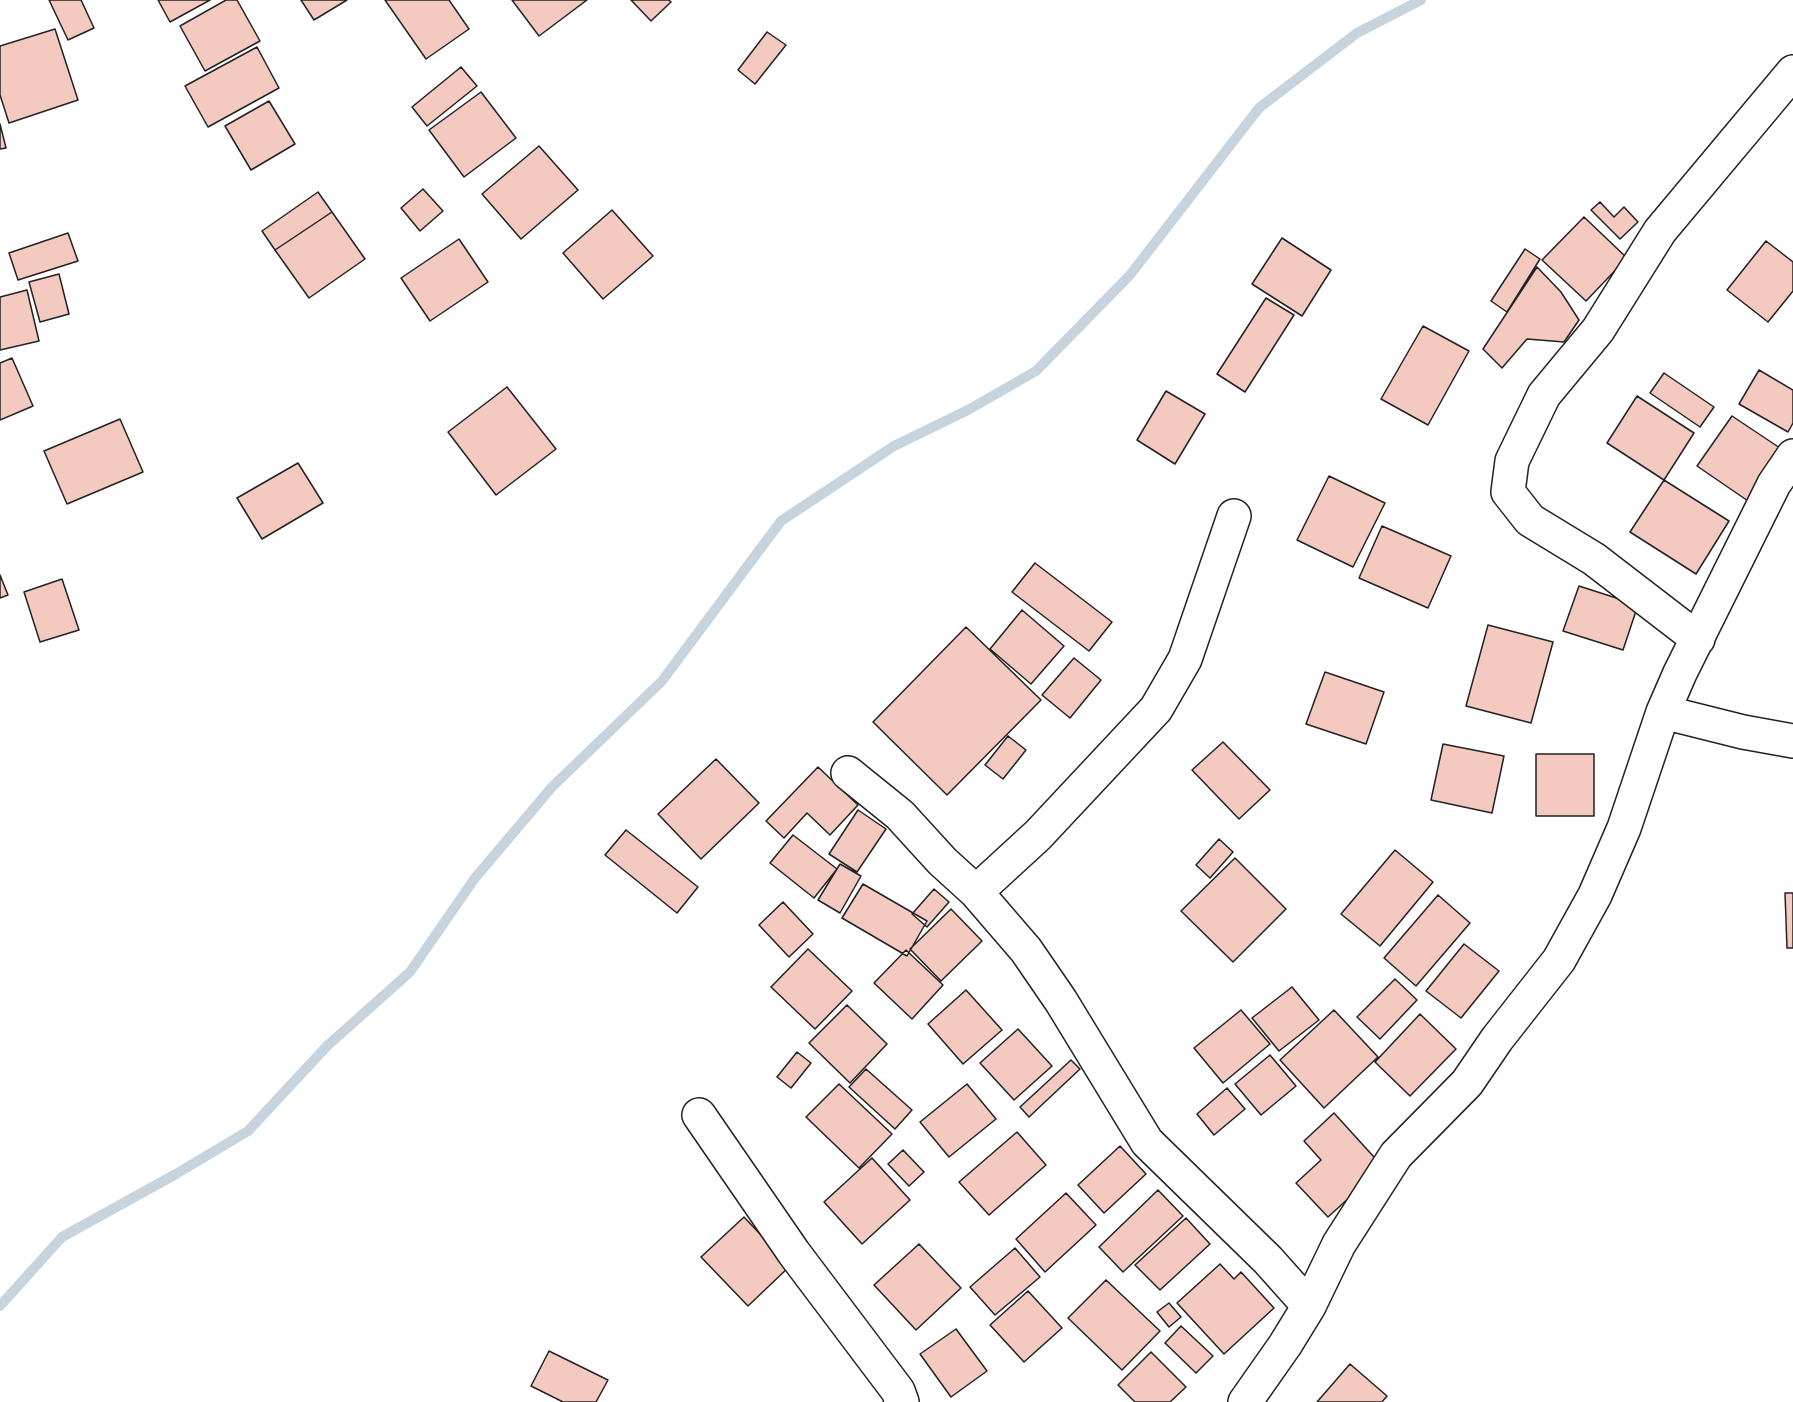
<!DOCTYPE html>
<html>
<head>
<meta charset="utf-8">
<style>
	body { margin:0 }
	canvas { display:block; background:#fff }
</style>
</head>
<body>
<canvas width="1793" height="1402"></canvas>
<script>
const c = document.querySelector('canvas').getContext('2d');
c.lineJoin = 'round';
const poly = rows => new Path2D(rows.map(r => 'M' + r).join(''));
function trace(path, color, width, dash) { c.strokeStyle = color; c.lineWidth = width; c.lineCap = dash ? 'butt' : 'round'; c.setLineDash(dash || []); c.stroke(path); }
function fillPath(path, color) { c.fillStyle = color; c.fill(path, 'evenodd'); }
trace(poly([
	[0,1306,62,1237,176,1174,248,1131,327,1046,410,972,475,878,552,787,662,681,781,521,894,446,968,410,1036,371,1130,275,1259,108,1357,33,1421,0]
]), '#c7d3dd', 10);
const building = poly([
	[49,0,81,0,94,28,68,40,49,0],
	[158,0,210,0,170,22,158,0],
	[226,0,237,0,260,41,205,71,180,26,226,0],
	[301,0,347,0,314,20,301,0],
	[385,0,449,0,469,29,426,59,385,0],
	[512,0,587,0,539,36,512,0],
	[631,0,669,0,671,2,651,21,631,0],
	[55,29,78,100,9,123,0,95,0,46,55,29],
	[767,32,786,45,755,84,738,70,767,32],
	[257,47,279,88,208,127,185,86,257,47],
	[461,67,477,86,427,126,412,107,461,67],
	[481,92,516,138,464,177,429,130,481,92],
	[269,101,295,144,251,170,225,126,269,101],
	[0,124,6,148,0,149,0,124],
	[539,146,578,190,521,239,482,194,539,146],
	[423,189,443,211,420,231,401,208,423,189],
	[318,192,332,212,275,250,262,231,318,192],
	[1600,202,1614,217,1624,207,1638,222,1620,239,1591,210,1600,202],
	[612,210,653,256,603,299,563,253,612,210],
	[332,212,365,259,309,298,275,250,332,212],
	[1584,217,1627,258,1586,301,1542,260,1584,217],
	[68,233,78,261,18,280,9,253,68,233],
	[1282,238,1331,270,1302,316,1252,284,1282,238],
	[459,239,488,282,430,321,401,278,459,239],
	[1766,241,1793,262,1793,291,1768,322,1727,290,1766,241],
	[1525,249,1540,259,1507,312,1491,301,1525,249],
	[1537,267,1561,292,1579,320,1564,342,1527,339,1502,368,1483,349,1537,267],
	[59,274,69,314,40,322,29,282,59,274],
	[27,290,39,341,0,350,0,297,27,290],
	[1266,298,1294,315,1245,392,1217,374,1266,298],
	[1423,326,1469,351,1428,425,1381,399,1423,326],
	[12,358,33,406,0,420,0,363,12,358],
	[1759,370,1793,390,1793,423,1788,432,1739,404,1759,370],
	[1664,373,1714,407,1700,427,1650,393,1664,373],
	[507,387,556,449,496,495,448,432,507,387],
	[1166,391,1205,414,1175,464,1137,440,1166,391],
	[1637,396,1694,433,1664,480,1607,443,1637,396],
	[1732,416,1786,452,1751,503,1697,466,1732,416],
	[120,419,143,472,67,504,44,451,120,419],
	[298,463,323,503,262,539,237,498,298,463],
	[1329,476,1385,503,1353,567,1297,540,1329,476],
	[1664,480,1729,521,1696,574,1630,532,1664,480],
	[1382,526,1451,556,1428,608,1359,578,1382,526],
	[1035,563,1112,622,1089,651,1012,592,1035,563],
	[0,575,8,595,0,598,0,575],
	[62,579,79,630,40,642,24,592,62,579],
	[1579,586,1638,605,1623,650,1563,631,1579,586],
	[1022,610,1064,646,1031,684,990,649,1022,610],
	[1488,625,1553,642,1531,723,1466,706,1488,625],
	[966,627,1041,700,947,795,873,722,966,627],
	[1074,658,1101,680,1070,718,1042,695,1074,658],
	[1325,672,1384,692,1366,744,1306,724,1325,672],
	[1008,736,1026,750,1003,779,985,765,1008,736],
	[1223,742,1270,790,1239,819,1192,770,1223,742],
	[1443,744,1504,756,1492,813,1431,800,1443,744],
	[1536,754,1594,754,1594,816,1536,816,1536,754],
	[716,759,759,803,701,859,658,814,716,759],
	[818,767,858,805,830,835,807,813,784,838,766,821,818,767],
	[858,810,886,829,857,872,829,854,858,810],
	[626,830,698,887,677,913,605,855,626,830],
	[793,835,837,869,814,898,770,863,793,835],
	[1219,839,1233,852,1210,878,1196,865,1219,839],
	[1395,850,1433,882,1380,946,1341,914,1395,850],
	[1235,858,1286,909,1233,962,1181,911,1235,858],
	[840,864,861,876,840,913,818,900,840,864],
	[863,884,927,921,907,956,842,918,863,884],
	[934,889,949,902,927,927,912,914,934,889],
	[1785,893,1793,893,1793,948,1787,948,1785,893],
	[1438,895,1470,923,1416,986,1384,958,1438,895],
	[783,902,813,934,789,957,759,925,783,902],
	[951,909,982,941,941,981,910,949,951,909],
	[1464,944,1499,971,1461,1018,1426,991,1464,944],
	[808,949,852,991,815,1029,771,987,808,949],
	[906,950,943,985,912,1019,874,983,906,950],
	[1395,979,1417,1000,1380,1039,1357,1017,1395,979],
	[1292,987,1319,1020,1279,1051,1252,1018,1292,987],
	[966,990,1002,1030,963,1064,928,1024,966,990],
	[847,1005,887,1044,850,1083,809,1043,847,1005],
	[1241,1010,1270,1044,1223,1083,1194,1048,1241,1010],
	[1334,1010,1378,1057,1324,1108,1280,1060,1334,1010],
	[1420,1014,1456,1049,1410,1096,1375,1062,1420,1014],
	[1018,1029,1052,1066,1014,1100,980,1063,1018,1029],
	[797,1052,811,1063,791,1088,777,1077,797,1052],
	[1270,1055,1296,1086,1261,1115,1235,1084,1270,1055],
	[1071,1060,1080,1069,1029,1117,1020,1107,1071,1060],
	[866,1069,912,1110,895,1129,849,1087,866,1069],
	[839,1084,892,1134,859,1168,806,1117,839,1084],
	[967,1084,996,1119,949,1157,920,1122,967,1084],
	[1227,1088,1245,1109,1214,1135,1197,1114,1227,1088],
	[1334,1113,1383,1167,1328,1217,1296,1183,1321,1160,1304,1141,1334,1113],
	[1017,1132,1046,1165,989,1215,959,1182,1017,1132],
	[1120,1146,1146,1174,1104,1213,1078,1185,1120,1146],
	[903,1150,924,1172,909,1186,888,1164,903,1150],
	[872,1158,910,1200,862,1244,824,1202,872,1158],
	[1158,1190,1183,1216,1123,1272,1099,1247,1158,1190],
	[1066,1193,1096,1225,1045,1272,1016,1239,1066,1193],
	[744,1217,790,1266,748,1306,701,1257,744,1217],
	[1186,1218,1210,1244,1160,1290,1135,1265,1186,1218],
	[919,1244,961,1288,916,1330,874,1285,919,1244],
	[1015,1248,1040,1277,995,1315,970,1287,1015,1248],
	[1220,1264,1234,1279,1241,1272,1274,1308,1224,1354,1177,1303,1220,1264],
	[1106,1280,1160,1331,1122,1370,1068,1318,1106,1280],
	[1028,1291,1062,1328,1024,1362,990,1325,1028,1291],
	[1169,1303,1181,1317,1169,1327,1157,1312,1169,1303],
	[1181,1326,1213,1356,1196,1373,1165,1343,1181,1326],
	[956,1329,987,1371,951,1397,920,1354,956,1329],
	[549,1351,608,1380,596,1402,563,1402,531,1386,549,1351],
	[1151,1352,1186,1387,1170,1402,1135,1402,1118,1385,1151,1352],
	[1350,1364,1387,1396,1382,1402,1317,1402,1350,1364]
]);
fillPath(building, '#f3c9c0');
trace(building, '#222', 1.5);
const minor = poly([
	[1698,639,1594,559,1530,520,1508,492,1512,461,1544,395,1598,330,1660,231,1793,72],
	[1663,712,1743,732,1793,741],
	[848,773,900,815,942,861,976,892,1026,950,1061,1001,1147,1142,1268,1260,1309,1306],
	[976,892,1038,835,1156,709,1185,659,1234,516],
	[699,1115,794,1253,898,1391,902,1402],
	[1245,1402,1285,1345,1309,1306,1339,1244,1396,1155,1467,1083,1497,1039,1559,960,1595,895,1624,828,1663,712,1680,673,1774,484,1793,456]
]);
trace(minor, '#222', 36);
trace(minor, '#fff', 33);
</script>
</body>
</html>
